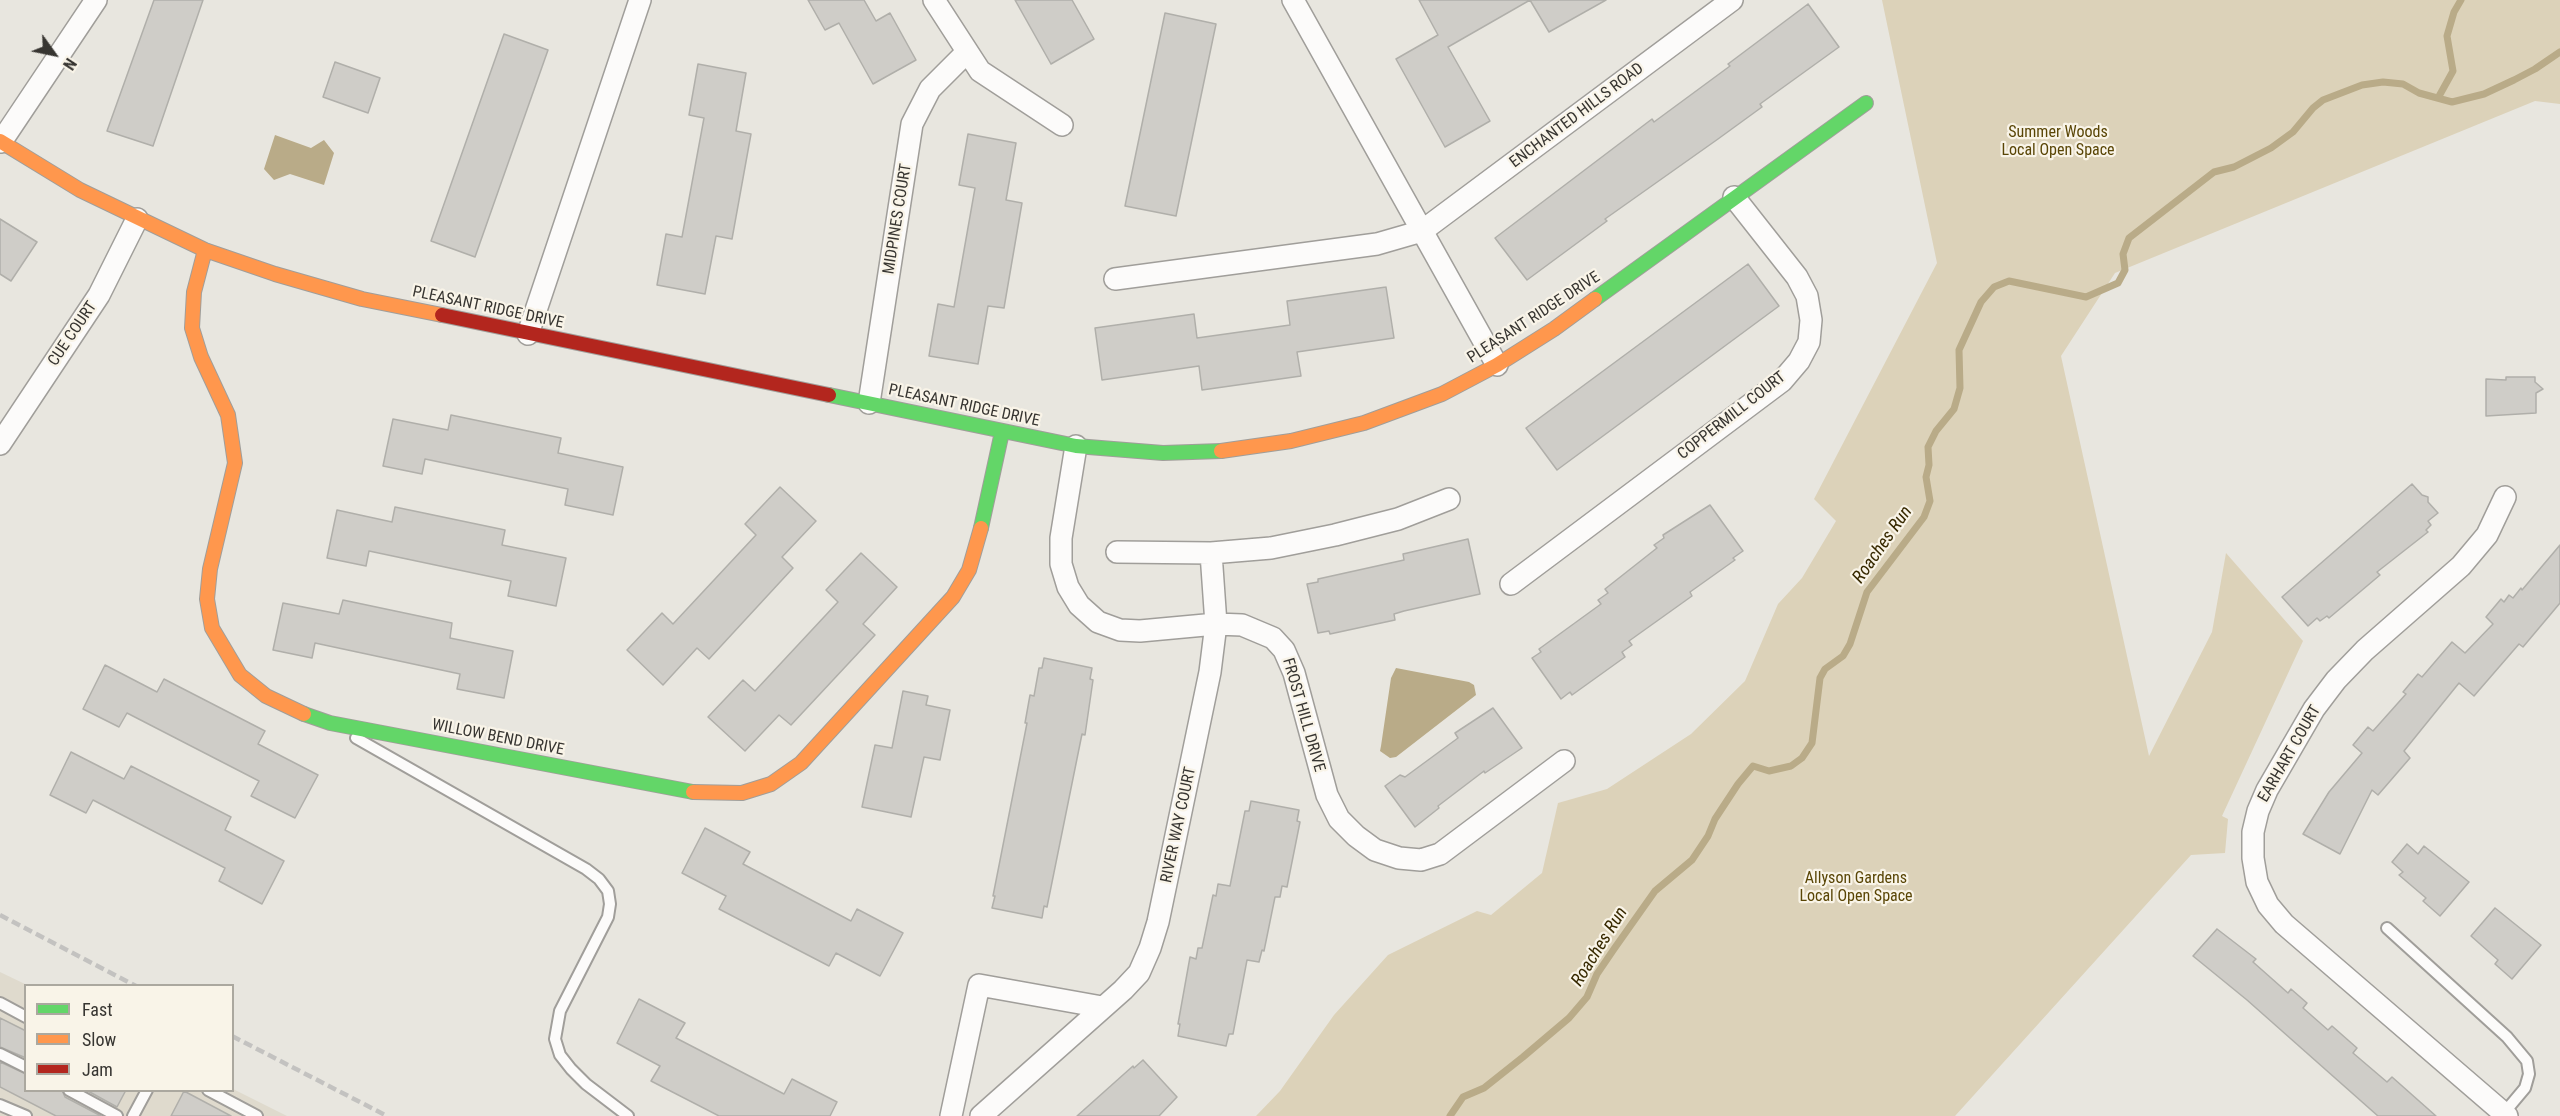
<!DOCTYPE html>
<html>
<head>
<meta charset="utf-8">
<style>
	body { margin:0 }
	#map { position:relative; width:2560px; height:1116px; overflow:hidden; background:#e8e6df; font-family:"Roboto Condensed",sans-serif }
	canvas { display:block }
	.legend { position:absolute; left:24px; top:984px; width:210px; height:108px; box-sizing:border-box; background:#f9f4e8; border:2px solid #aba89f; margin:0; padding:8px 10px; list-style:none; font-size:18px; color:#373531 }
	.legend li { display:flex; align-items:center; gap:12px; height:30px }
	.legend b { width:30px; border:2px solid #aba89f }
	.north { position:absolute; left:24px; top:24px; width:60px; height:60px; -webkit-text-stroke:4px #f9f4e8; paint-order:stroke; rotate:123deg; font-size:16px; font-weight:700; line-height:24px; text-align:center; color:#373531 }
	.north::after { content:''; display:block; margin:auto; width:21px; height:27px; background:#373531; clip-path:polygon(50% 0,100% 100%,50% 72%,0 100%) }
</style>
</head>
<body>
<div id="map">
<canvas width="2560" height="1116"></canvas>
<ul class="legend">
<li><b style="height:8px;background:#63d668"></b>Fast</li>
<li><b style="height:8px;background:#ff974d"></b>Slow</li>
<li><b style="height:8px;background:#b3261e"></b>Jam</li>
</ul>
<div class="north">N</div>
</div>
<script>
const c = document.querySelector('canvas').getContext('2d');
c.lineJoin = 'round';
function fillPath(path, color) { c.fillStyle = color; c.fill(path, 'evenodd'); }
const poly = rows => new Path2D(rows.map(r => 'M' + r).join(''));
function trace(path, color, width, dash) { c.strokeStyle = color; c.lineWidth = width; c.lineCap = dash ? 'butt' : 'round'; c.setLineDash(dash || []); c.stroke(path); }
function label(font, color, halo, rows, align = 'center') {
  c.font = font + ' "Roboto Condensed",sans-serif'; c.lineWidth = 4.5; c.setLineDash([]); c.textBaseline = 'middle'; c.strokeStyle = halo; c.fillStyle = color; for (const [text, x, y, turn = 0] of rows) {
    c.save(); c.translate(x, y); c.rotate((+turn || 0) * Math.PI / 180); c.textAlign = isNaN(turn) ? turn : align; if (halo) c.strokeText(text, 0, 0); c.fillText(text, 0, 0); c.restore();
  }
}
fillPath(poly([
	[0,972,27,985,26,1090,233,1089,287,1116,0,1116]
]), '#dfdacd');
fillPath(poly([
	[1882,0,2560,0,2560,104,2535,101,2115,273,2061,356,2149,756,2212,632,2226,553,2303,641,2222,816,2228,819,2225,853,2191,855,1955,1116,1256,1116,1280,1091,1334,1015,1388,955,1477,911,1491,915,1542,873,1558,803,1607,789,1691,734,1745,681,1778,604,1802,578,1836,521,1814,499,1937,263]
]), '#dcd2b9');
fillPath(poly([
	[275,135,311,148,324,140,334,153,324,185,290,174,274,180,264,169],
	[1396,668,1469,682,1474,685,1476,695,1396,757,1390,758,1380,751,1381,746,1391,678]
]), '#b9ab88');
trace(poly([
	[2438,98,2453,71,2447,36,2454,12,2461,0],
	[1450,1116,1463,1097,1484,1088,1523,1057,1569,1018,1587,997,1597,974,1614,949,1655,891,1692,860,1708,836,1715,819,1738,784,1753,766,1769,771,1791,766,1802,758,1812,743,1820,678,1825,669,1843,656,1850,644,1867,592,1924,517,1930,501,1926,477,1929,465,1928,447,1936,431,1954,409,1960,388,1959,350,1981,302,1994,287,2009,281,2086,297,2118,283,2125,270,2123,254,2129,238,2214,172,2234,167,2271,148,2293,132,2313,108,2323,100,2362,85,2383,82,2403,84,2419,93,2452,102,2484,94,2514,80,2535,69,2560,52]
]), '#b9ab88', 7);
const building = poly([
	[154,0,203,0,153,146,107,131,154,0],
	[808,0,864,0,876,21,890,13,916,60,873,84,839,23,825,30,808,0],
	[1015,0,1072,0,1094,39,1051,64,1015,0],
	[1419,0,1530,0,1448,47,1490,121,1445,147,1396,59,1438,35,1419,0],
	[1530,0,1606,0,1549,32,1530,0],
	[1808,4,1839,47,1760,104,1762,107,1718,139,1605,219,1607,221,1527,280,1495,238,1652,119,1654,122,1730,66,1728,64,1808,4],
	[1165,13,1216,24,1176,216,1125,206,1165,13],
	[504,34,548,50,475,257,431,241,504,34],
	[335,62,380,78,368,113,323,97,335,62],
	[698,64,746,73,736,131,751,134,732,239,716,236,705,294,657,285,666,234,682,237,704,118,689,115,698,64],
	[968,134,1016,143,1006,200,1022,203,1004,308,988,306,978,364,929,356,938,304,954,307,975,188,959,185,968,134],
	[0,219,37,242,11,281,0,274,0,219],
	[1748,264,1779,306,1557,470,1526,428,1748,264],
	[1386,287,1394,338,1297,352,1301,376,1202,390,1199,366,1102,380,1095,328,1194,314,1197,338,1290,325,1287,301,1386,287],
	[2506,377,2535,377,2535,382,2543,389,2536,393,2536,413,2486,416,2486,379,2506,380,2506,377],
	[451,415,561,438,558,453,623,467,613,515,565,505,568,489,425,459,422,474,383,466,393,419,448,430,451,415],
	[2412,484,2422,495,2428,497,2428,502,2438,513,2428,521,2431,525,2426,530,2428,532,2377,572,2380,575,2329,618,2327,616,2320,621,2317,618,2308,626,2282,597,2412,484],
	[780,487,816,521,782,557,793,568,709,659,697,648,663,685,627,650,662,613,673,624,756,535,745,524,780,487],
	[1710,505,1743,551,1733,558,1735,560,1690,592,1692,596,1629,641,1632,645,1622,652,1625,657,1572,695,1570,692,1561,699,1532,658,1541,652,1539,649,1601,604,1598,600,1608,593,1605,589,1657,548,1654,545,1664,538,1663,535,1710,505],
	[395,507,505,530,502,545,566,558,556,606,508,596,511,581,369,551,366,566,327,558,337,510,392,522,395,507],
	[1468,539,1480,594,1404,611,1394,614,1395,620,1330,634,1329,631,1318,633,1307,584,1318,582,1318,579,1404,560,1403,554,1468,539],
	[2560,545,2560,603,2523,647,2519,644,2474,696,2459,683,2404,751,2410,758,2378,795,2372,790,2340,854,2303,834,2329,792,2362,753,2353,745,2368,727,2373,731,2406,694,2403,692,2418,674,2422,677,2452,642,2465,653,2493,624,2486,617,2501,599,2504,602,2509,595,2513,598,2521,588,2522,590,2560,545],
	[861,553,897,587,863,624,875,635,791,725,779,715,745,751,708,717,743,680,755,691,838,602,826,590,861,553],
	[343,600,452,623,450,638,513,651,504,698,457,689,460,674,315,643,312,658,273,650,283,603,339,614,343,600],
	[1044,658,1092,668,1090,679,1093,680,1085,735,1082,734,1047,907,1044,906,1042,918,992,908,995,896,993,896,1027,723,1025,723,1030,695,1034,696,1039,668,1042,668,1044,658],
	[105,665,157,692,164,679,265,731,258,744,318,775,295,818,251,796,259,781,127,713,119,727,83,709,105,665],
	[903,691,928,696,926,705,950,710,940,760,924,757,911,817,862,807,875,745,892,748,903,691],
	[1493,708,1522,748,1485,773,1484,771,1438,806,1439,808,1415,827,1385,786,1400,775,1405,777,1458,738,1455,733,1493,708],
	[71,752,124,779,131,766,231,817,225,830,284,861,262,904,219,881,225,868,93,800,86,813,50,795,71,752],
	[1251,801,1299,810,1297,821,1300,822,1287,887,1282,886,1280,897,1275,897,1264,951,1262,950,1259,962,1247,960,1233,1034,1229,1034,1226,1046,1178,1036,1180,1024,1178,1024,1190,957,1196,959,1198,948,1202,948,1213,895,1216,896,1218,884,1230,886,1245,811,1249,811,1251,801],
	[705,828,750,852,743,864,851,921,857,909,903,933,880,976,836,953,829,966,719,909,726,896,682,873,705,828],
	[2407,844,2418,854,2424,846,2469,882,2440,916,2423,901,2426,898,2399,875,2403,872,2392,862,2407,844],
	[2495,908,2541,945,2512,979,2495,964,2498,960,2471,936,2495,908],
	[2217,929,2256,959,2253,962,2288,993,2291,989,2307,1003,2303,1008,2328,1030,2332,1026,2357,1048,2353,1053,2387,1082,2392,1077,2436,1116,2378,1116,2247,1000,2193,956,2217,929],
	[639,999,685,1023,676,1038,784,1094,792,1079,837,1102,830,1116,719,1116,651,1081,660,1066,617,1043,639,999],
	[0,1018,26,1031,26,1058,0,1047,0,1018],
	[1143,1060,1177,1097,1159,1116,1077,1116,1133,1066,1134,1068,1143,1060],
	[0,1062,26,1074,26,1090,62,1090,65,1097,101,1116,56,1116,0,1087,0,1062],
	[86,1090,126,1090,117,1107,86,1090],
	[184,1091,231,1116,171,1116,184,1091]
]);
fillPath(building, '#cfcdc8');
trace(building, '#b0afaa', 1.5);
const lane = poly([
	[356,738,586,869,599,879,608,891,610,904,608,917,560,1011,555,1039,560,1055,571,1069,586,1084,628,1116],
	[2387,928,2507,1037,2527,1061,2529,1074,2525,1088,2504,1113],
	[0,1003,26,1017],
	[0,1054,26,1067],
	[69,1090,117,1116],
	[208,1090,257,1116],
	[0,1105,26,1116],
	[133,1116,147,1090]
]);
const street = poly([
	[934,0,980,71,1062,125],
	[1293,0,1497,365],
	[1,142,96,0],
	[1115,279,1377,244,1422,231,1732,0],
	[528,334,640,0],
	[869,403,912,124,930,89,966,53],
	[0,444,99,295,137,219],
	[1076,446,1061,538,1061,564,1068,587,1079,605,1098,622,1120,630,1140,631,1216,624,1242,625,1273,638,1284,650,1294,673,1327,795,1339,819,1356,836,1375,850,1399,858,1421,860,1440,854,1564,761],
	[2505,497,2487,535,2461,566,2365,650,2336,680,2314,709,2267,790,2258,811,2253,832,2253,858,2257,882,2268,905,2284,924,2507,1116],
	[1117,552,1211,553,1271,548,1335,535,1398,519,1449,499],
	[1511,584,1782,381,1799,361,1809,342,1811,320,1807,296,1797,277,1734,197],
	[951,1116,979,985,1102,1007],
	[981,1116,1123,990,1139,973,1150,948,1158,922,1210,672,1216,624,1211,553]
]);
const fast = poly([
	[1595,299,1866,103],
	[829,395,1076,446,1163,453,1221,451],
	[981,528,1002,432],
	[304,714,330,723,693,792]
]);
const slow = poly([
	[0,141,80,190,205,250,275,274,362,299,442,315],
	[205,250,194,292,192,328,201,357,228,415,235,463,210,569,207,599,212,628,240,675,266,696,304,714],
	[1221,451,1291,441,1364,423,1442,394,1497,365,1554,329,1595,299],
	[693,792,742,793,771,784,801,763,953,597,969,570,981,528]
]);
const jam = poly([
	[442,315,829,395]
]);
trace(lane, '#a09e9a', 14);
trace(street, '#a09e9a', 24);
trace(fast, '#a09e9a', 16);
trace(slow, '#a09e9a', 16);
trace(jam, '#a09e9a', 16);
trace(lane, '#fcfbfa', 10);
trace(street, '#fcfbfa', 21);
trace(fast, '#63d668', 14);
trace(slow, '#ff974d', 14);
trace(jam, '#b3261e', 14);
trace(poly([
	[0,915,136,986],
	[232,1036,387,1116]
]), '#c3c2c0', 4.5, [9, 4.5]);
label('16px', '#373531', '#f9f4e8', [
	["ENCHANTED HILLS ROAD",1577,116,-37],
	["MIDPINES COURT",898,219,-81],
	["PLEASANT RIDGE DRIVE",488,308,12],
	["PLEASANT RIDGE DRIVE",1534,318,-33],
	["CUE COURT",73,334,-56],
	["PLEASANT RIDGE DRIVE",964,406,12],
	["COPPERMILL COURT",1732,416,-38],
	["FROST HILL DRIVE",1303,715,74],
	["WILLOW BEND DRIVE",498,738,11],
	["EARHART COURT",2290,754,-60],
	["RIVER WAY COURT",1179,825,-78]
]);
label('16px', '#594505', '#f9f4e8', [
	["Summer Woods",2058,133],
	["Local Open Space",2058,151],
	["Allyson Gardens",1856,879],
	["Local Open Space",1856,897]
]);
label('italic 18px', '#372900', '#f9f4e8', [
	["Roaches Run",1883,545,-55],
	["Roaches Run",1600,947,-58]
]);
</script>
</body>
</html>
